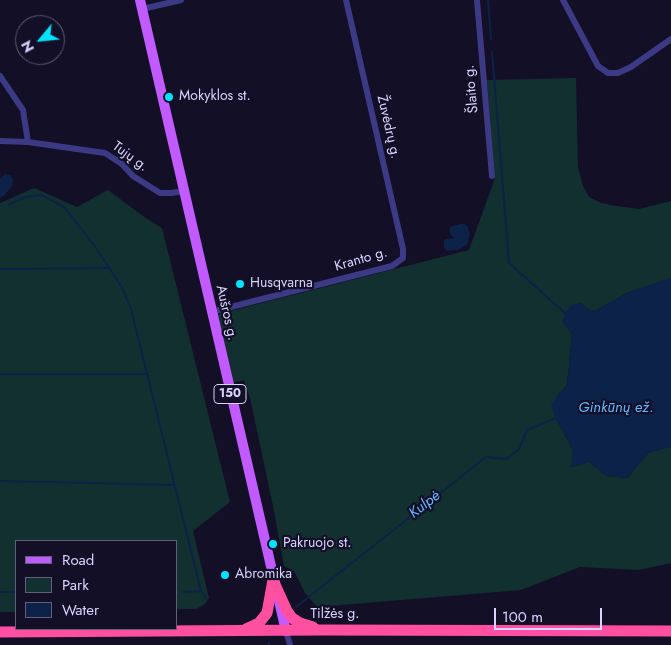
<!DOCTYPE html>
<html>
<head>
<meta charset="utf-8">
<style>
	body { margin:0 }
	#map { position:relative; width:671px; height:645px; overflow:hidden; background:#130f26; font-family:Jost,sans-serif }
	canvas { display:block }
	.legend { position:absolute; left:15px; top:540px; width:162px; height:90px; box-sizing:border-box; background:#130f26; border:1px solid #625e7d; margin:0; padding:6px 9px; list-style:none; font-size:15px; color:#d9d4ff }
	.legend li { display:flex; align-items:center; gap:10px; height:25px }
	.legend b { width:25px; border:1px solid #625e7d }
	.north { position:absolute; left:15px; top:15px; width:50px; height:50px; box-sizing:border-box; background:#130f26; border:1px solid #625e7d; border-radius:50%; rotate:242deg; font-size:14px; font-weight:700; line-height:20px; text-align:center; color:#d9d4ff }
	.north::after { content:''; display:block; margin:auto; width:18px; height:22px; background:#00e5ff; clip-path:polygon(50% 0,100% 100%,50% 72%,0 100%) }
	.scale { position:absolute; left:494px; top:608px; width:108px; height:22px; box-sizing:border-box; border:2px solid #d9d4ff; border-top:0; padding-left:6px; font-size:15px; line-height:18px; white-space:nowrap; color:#d9d4ff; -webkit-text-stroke:4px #130f26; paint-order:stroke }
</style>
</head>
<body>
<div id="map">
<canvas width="671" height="645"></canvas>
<ul class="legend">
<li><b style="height:6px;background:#c25bff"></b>Road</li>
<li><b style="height:14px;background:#12302f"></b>Park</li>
<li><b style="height:14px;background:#0c2248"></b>Water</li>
</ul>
<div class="north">N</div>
<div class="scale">100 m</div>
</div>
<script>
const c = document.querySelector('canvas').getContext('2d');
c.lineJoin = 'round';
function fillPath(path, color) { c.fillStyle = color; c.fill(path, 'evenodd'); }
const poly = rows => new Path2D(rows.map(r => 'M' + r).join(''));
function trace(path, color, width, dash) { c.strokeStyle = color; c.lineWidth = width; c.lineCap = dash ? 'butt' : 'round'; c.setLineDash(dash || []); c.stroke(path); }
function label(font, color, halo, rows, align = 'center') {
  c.font = font + ' Jost,sans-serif'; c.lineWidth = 4.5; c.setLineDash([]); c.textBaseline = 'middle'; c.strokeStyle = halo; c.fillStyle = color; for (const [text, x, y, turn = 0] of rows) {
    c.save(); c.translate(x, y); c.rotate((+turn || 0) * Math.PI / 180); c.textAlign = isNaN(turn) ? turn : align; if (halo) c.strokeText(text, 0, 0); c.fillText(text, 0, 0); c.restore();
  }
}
fillPath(poly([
	[576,78,578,168,583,186,589,197,601,203,616,206,639,209,671,201,671,278,629,292,595,311,590,310,580,303,568,329,572,334,567,385,557,396,556,419,573,450,572,467,589,462,607,476,627,478,648,453,669,447,671,448,671,563,639,570,580,567,521,590,317,607,305,593,294,571,284,566,273,506,250,398,244,380,232,383,215,315,469,250,495,178,487,80],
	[34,188,77,207,108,190,147,219,162,228,230,502,193,531,209,598,205,604,196,609,176,609,176,541,16,541,16,612,0,612,0,203]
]), '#12302f');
fillPath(poly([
	[5,174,11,175,13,181,12,186,5,195,0,198,0,179],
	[460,224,465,224,468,227,470,235,467,245,458,250,447,251,444,248,444,241,445,239,454,238,449,232,450,227],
	[671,278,671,448,669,447,648,453,627,478,607,476,589,462,571,467,573,450,556,419,551,405,557,396,567,385,572,334,562,322,565,313,572,305,580,303,590,310,595,311,629,292]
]), '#0c2248');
trace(poly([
	[488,0,491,39],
	[492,52,509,263,565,313],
	[9,205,25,197,42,195,64,207,94,245,123,289,131,309,201,591],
	[0,269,110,268],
	[0,374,146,374],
	[0,481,175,485],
	[0,592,16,592],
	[183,592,201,591,207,600],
	[296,607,486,457,507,459,519,449,527,430,556,418],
	[269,643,269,645]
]), '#0c2248', 2);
trace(poly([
	[477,0,492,176],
	[563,0,598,66,608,73,618,73,631,67,671,39],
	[142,9,181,0],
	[0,76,23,110,28,142],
	[0,141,28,142,105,153,122,164,133,176,160,193,171,193,184,191],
	[211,312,392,266,403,258,403,249,346,0],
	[286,631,290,645]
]), '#3d3a85', 6);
trace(poly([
	[140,0,286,631]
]), '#c25bff', 10);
trace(poly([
	[273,580,287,611,292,618,300,623,313,627],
	[246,629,259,623,267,613,273,580],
	[0,632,322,630,671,631]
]), '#ff4fa3', 11);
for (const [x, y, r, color] of [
	[169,97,5,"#00e5ff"],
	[240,284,5,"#00e5ff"],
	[273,544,5,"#00e5ff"],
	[225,575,5,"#00e5ff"]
]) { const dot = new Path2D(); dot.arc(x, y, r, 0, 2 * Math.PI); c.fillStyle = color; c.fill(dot); trace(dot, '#130f26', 2); }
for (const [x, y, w] of [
	[230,394,32]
]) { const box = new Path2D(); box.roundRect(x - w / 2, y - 9.5, w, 19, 4); c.fillStyle = '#130f26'; c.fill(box); trace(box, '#d9d4ff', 1); }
label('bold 12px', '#d9d4ff', null, [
	["150",230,394]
]);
label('14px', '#d9d4ff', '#130f26', [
	["Šlaito g.",472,89,-95],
	["Žuvėdrų g.",388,127,77],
	["Tujų g.",130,157,36],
	["Kranto g.",361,260,-16],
	["Aušros g.",226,313,77],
	["Tilžės g.",335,615]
]);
label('14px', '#d9d4ff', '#130f26', [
	["Mokyklos st.",179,97],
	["Husqvarna",250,284],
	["Pakruojo st.",283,544],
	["Abromika",235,575]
], 'left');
label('italic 15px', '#62b6ff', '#130f26', [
	["Ginkūnų ež.",616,408],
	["Kulpė",425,505,-38]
]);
</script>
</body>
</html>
